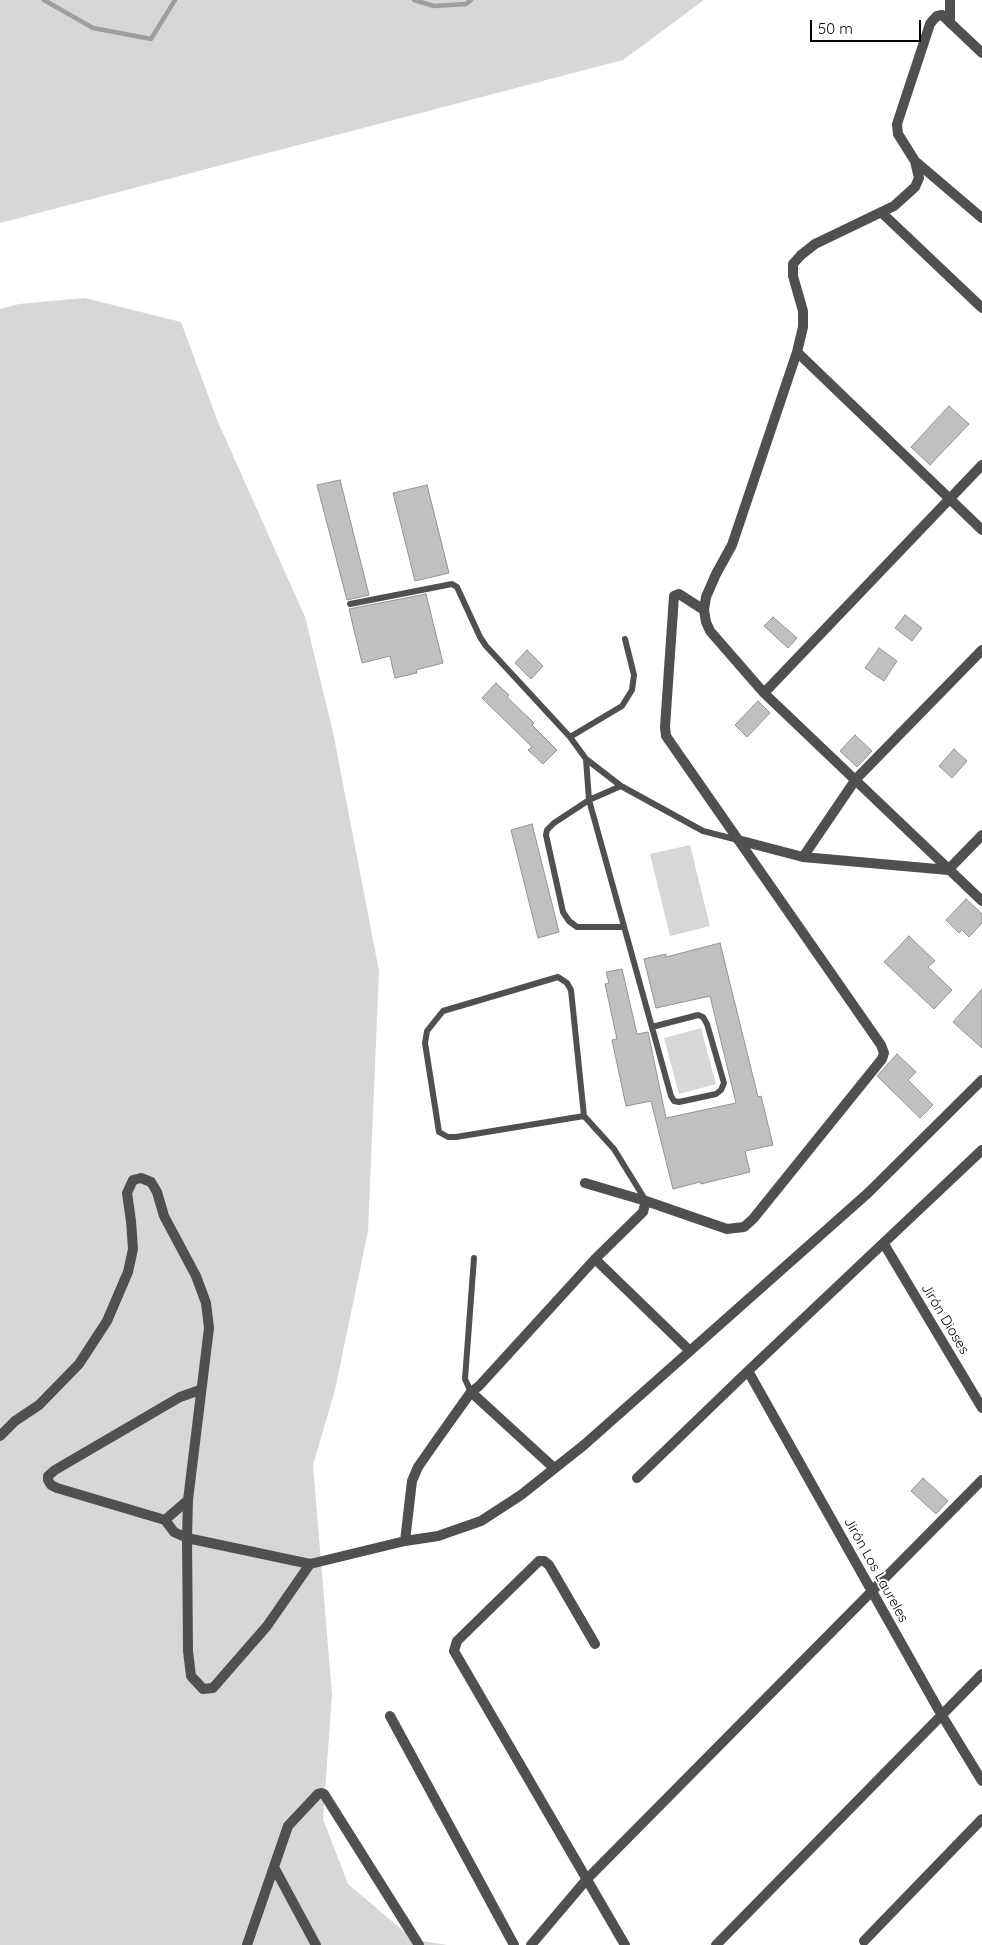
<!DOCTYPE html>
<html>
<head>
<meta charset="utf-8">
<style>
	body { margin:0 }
	#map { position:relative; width:982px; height:1945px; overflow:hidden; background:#fff; font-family:Quicksand,sans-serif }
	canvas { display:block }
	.scale { position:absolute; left:810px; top:20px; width:111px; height:22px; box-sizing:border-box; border:2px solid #000; border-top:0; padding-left:6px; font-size:15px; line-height:18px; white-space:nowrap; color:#000; -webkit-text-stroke:4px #fff; paint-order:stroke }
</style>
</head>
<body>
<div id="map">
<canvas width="982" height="1945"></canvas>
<div class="scale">50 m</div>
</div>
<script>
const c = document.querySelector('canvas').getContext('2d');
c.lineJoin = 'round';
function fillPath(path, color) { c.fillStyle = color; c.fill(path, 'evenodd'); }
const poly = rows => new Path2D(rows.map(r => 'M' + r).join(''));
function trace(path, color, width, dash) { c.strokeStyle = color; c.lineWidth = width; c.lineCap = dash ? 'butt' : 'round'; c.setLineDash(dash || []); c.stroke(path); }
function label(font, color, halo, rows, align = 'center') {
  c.font = font + ' Quicksand,sans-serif'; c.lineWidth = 4; c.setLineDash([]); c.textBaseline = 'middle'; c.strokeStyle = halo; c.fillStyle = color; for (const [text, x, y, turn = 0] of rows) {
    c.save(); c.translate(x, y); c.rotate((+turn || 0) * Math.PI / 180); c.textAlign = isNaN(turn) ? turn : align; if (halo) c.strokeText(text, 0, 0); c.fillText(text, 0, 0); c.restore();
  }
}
fillPath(poly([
	[0,0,704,0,623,60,0,223],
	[85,298,181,322,218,422,305,617,333,732,379,971,368,1231,335,1390,313,1465,332,1695,323,1819,348,1884,414,1940,448,1945,0,1945,0,309,19,304],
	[690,845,710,926,670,936,650,854],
	[701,1028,716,1084,679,1094,664,1038]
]), '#d7d7d7');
trace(poly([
	[44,0,93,28,151,39,175,0],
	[414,0,434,6,466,4,471,0]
]), '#9e9e9e', 4.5);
const building = poly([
	[949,406,969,424,930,465,911,447,949,406],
	[340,480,369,595,347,600,317,485,340,480],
	[427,485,449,573,415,581,393,493,427,485],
	[426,594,443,663,416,670,417,673,395,678,390,656,362,663,349,609,426,594],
	[905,615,922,628,912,641,895,628,905,615],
	[773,617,797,638,788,648,764,626,773,617],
	[879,648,897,661,884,681,865,668,879,648],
	[527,650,543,666,531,679,515,663,527,650],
	[496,683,509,695,507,697,534,723,532,725,557,750,543,764,528,750,532,747,482,698,496,683],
	[758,701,770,713,747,737,735,725,758,701],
	[855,735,872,751,857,767,840,751,855,735],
	[954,749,967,761,952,778,939,766,954,749],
	[532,824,559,932,538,938,511,830,532,824],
	[966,899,982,914,982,923,969,937,962,930,959,933,946,920,966,899],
	[909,936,935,961,928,967,952,990,934,1009,884,962,909,936],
	[720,943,758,1097,761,1096,773,1145,745,1151,750,1172,701,1184,700,1182,673,1189,651,1101,626,1106,612,1040,617,1039,605,984,609,983,606,972,622,969,637,1034,648,1032,666,1118,736,1103,710,996,656,1008,644,959,666,954,666,957,720,943],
	[982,989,982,1048,953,1022,982,989],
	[897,1054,916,1072,908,1080,933,1105,920,1118,877,1076,897,1054],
	[923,1478,948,1501,936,1514,911,1491,923,1478]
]);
fillPath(building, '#c0c0c0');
trace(building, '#949494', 1);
trace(poly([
	[350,604,452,584,457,587,480,637,486,646,570,737,586,759,621,786,703,831,738,840],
	[570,737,622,706,632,690,634,675,625,639],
	[586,759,589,800,671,1096,674,1101,679,1102,716,1094,721,1090,724,1083,707,1024,703,1017,698,1015,652,1027],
	[621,786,589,800,554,823,547,830,546,835,563,912,569,921,577,927,624,927],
	[584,1116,456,1137,448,1137,439,1132,425,1043,427,1031,443,1011,558,977,567,983,571,990,584,1116,614,1149,646,1201],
	[471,1392,465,1379,474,1258]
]), '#505050', 6);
trace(poly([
	[950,23,950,0],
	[982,53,942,15,937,16,933,20,930,24,897,124,898,134,915,161,919,178,915,187,894,206,815,244,801,255,793,264,793,276,803,311,803,327,797,352,732,545,716,574,706,597,704,610,706,622,710,631,764,693,982,901],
	[915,161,982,218],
	[881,212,982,308],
	[797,352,982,530],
	[764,693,982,465],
	[738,840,803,857,948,870,982,835],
	[803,857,856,779,982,650],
	[585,1183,646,1201,727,1229,744,1227,753,1219,882,1059,884,1053,881,1045,666,736,665,727,674,596,679,594,704,610],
	[884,1244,982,1408],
	[595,1259,643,1212,646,1201],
	[748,1371,941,1714,982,1781],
	[200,1390,180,1397,55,1470,48,1476,48,1480,51,1485,57,1488,165,1520,174,1532,187,1538,310,1564,405,1541,438,1536,481,1521,521,1495,584,1445,868,1193,982,1080],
	[471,1392,554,1468],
	[0,1436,15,1421,39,1405,79,1364,107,1321,128,1272,133,1249,131,1221,127,1193,133,1180,141,1178,151,1182,157,1192,164,1216,196,1276,206,1303,209,1328,188,1500,187,1538,188,1651,191,1676,203,1689,213,1688,226,1673,267,1626,310,1564],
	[637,1478,748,1371,982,1150],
	[165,1520,188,1500],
	[405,1541,412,1481,418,1467,434,1444,471,1392,479,1386,595,1259,690,1351],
	[595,1644,549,1565,544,1561,539,1561,457,1641,454,1651,625,1945],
	[390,1716,514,1945],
	[274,1867,316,1945],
	[864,1941,982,1819],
	[247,1945,288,1826,318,1794,321,1793,324,1794,419,1945],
	[531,1945,587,1879,982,1480],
	[716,1945,982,1674]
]), '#505050', 10);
label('14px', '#000', '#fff', [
	["Jirón Dioses",945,1319,59],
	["Jirón Los Laureles",876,1570,61]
]);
</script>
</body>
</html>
